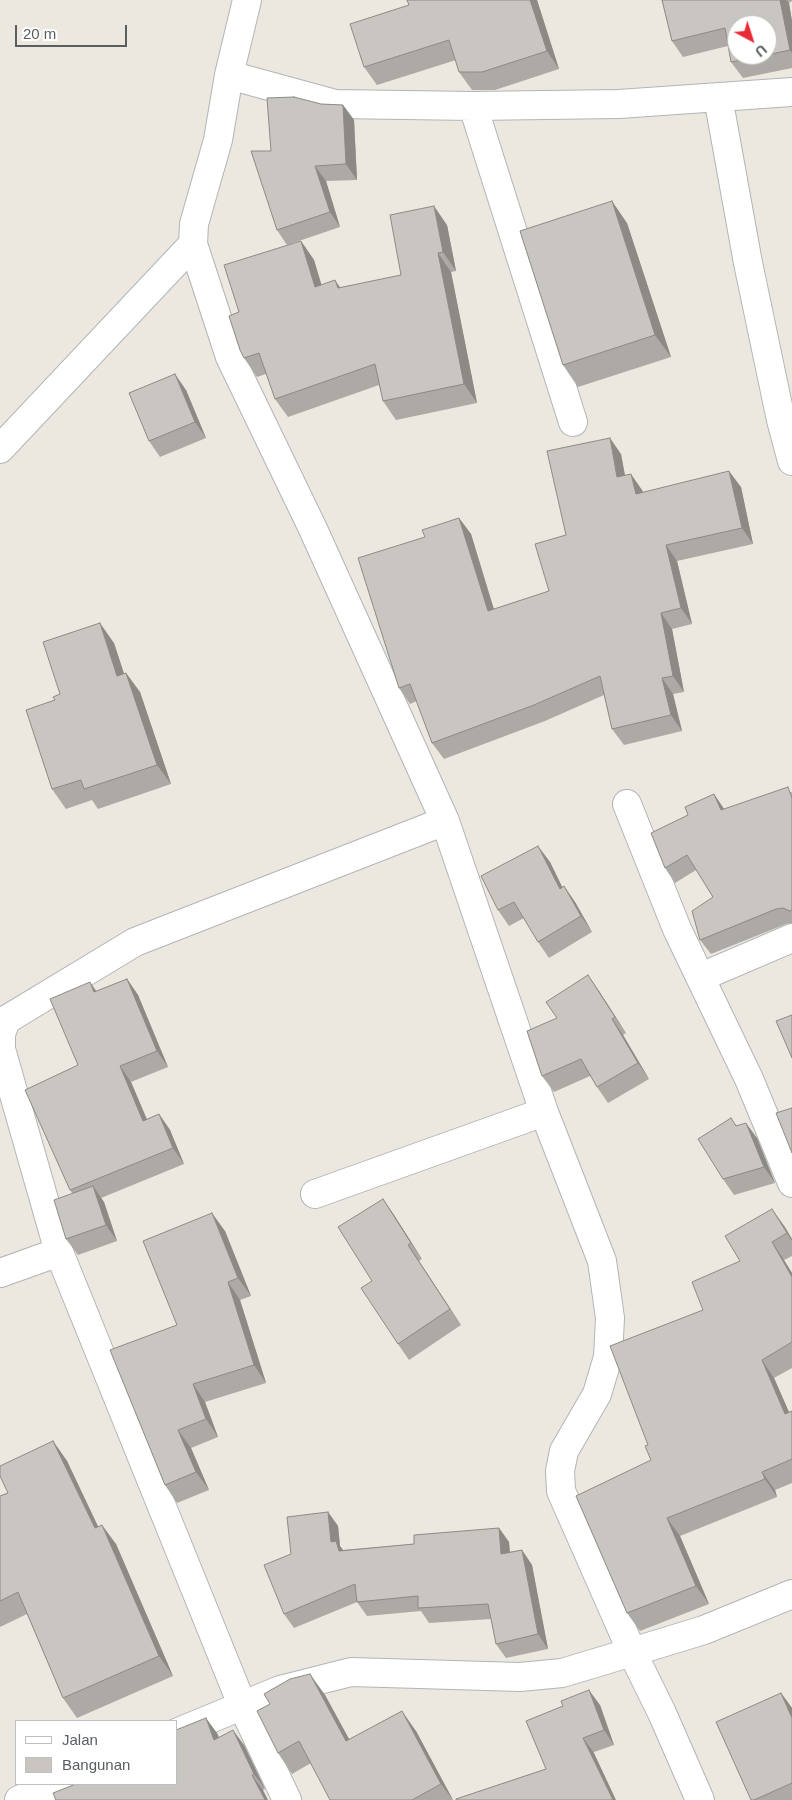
<!DOCTYPE html>
<html>
<head>
<meta charset="utf-8">
<style>
  body { margin:0 }
  #map { position:relative; width:792px; height:1800px; overflow:hidden; background:#ece8e0; font-family:Helvetica,sans-serif }
  canvas { display:block }
  .legend { position:absolute; left:15px; top:1720px; width:162px; height:65px; box-sizing:border-box; background:#fff; border:1px solid #bdbfc0; margin:0; padding:6px 9px; list-style:none; font-size:15px; color:#595e61 }
  .legend li { display:flex; align-items:center; gap:10px; height:25px }
  .legend b { width:25px; border:1px solid #bdbfc0 }
  .north { position:absolute; left:727px; top:15px; width:50px; height:50px; box-sizing:border-box; background:#fff; border:1px solid #bdbfc0; border-radius:50%; rotate:140deg; font-size:14px; font-weight:700; line-height:20px; text-align:center; color:#595e61 }
  .north::after { content:''; display:block; margin:auto; width:18px; height:22px; background:#e82b35; clip-path:polygon(50% 0,100% 100%,50% 72%,0 100%) }
  .scale { position:absolute; left:15px; top:25px; width:112px; height:22px; box-sizing:border-box; border:2px solid #595e61; border-top:0; padding-left:6px; font-size:15px; line-height:18px; white-space:nowrap; color:#595e61; -webkit-text-stroke:4px #fff; paint-order:stroke }
</style>
</head>
<body>
<div id="map">
<canvas width="792" height="1800"></canvas>
<ul class="legend">
<li><b style="height:6px;background:#fff"></b>Jalan</li>
<li><b style="height:14px;background:#c9c5c0"></b>Bangunan</li>
</ul>
<div class="north">U</div>
<div class="scale">20 m</div>
</div>
<script>
const g = document.querySelector('canvas').getContext('2d');
g.lineJoin = 'round';
const poly = rows => new Path2D(rows.map(r => 'M' + r).join(''));
function stroke(path, color, width, dash) { g.strokeStyle = color; g.lineWidth = width; g.lineCap = dash ? 'butt' : 'round'; g.setLineDash(dash || []); g.stroke(path); }
function fillPath(path, color) { g.fillStyle = color; g.fill(path, 'evenodd'); }
const minor = poly([
  [247,0,229,75,218,140,194,224,193,244,230,357,313,529,445,821,544,1112,602,1261,610,1318,608,1357,597,1394,564,1451,560,1471,561,1491,632,1652,704,1630,792,1594],
  [229,75,335,104,473,106,619,104,792,92],
  [718,97,748,263,781,420,792,461],
  [473,106,573,422],
  [0,449,193,244],
  [627,804,677,929,749,1079,792,1183],
  [701,977,792,938],
  [315,1194,544,1112],
  [0,1273,59,1252],
  [176,1733,280,1690,351,1672,520,1677,562,1673,632,1652,662,1713,700,1800],
  [19,1800,57,1784],
  [287,1800,243,1707,59,1252,1,1049,1,1034,6,1020,135,942,445,821]
]);
stroke(minor, '#b1b5b8', 30);
stroke(minor, '#fff', 28);
fillPath(poly([
  [407,0,537,0,559,69,495,90,472,90,459,72,456,60,377,85,364,67,409,5],
  [662,0,792,0,792,1,789,3,792,21,792,68,743,78,731,62,728,46,683,57,672,41],
  [321,104,343,105,354,120,357,180,326,181,340,227,287,245,277,230,271,151],
  [627,223,671,357,578,387,563,365],
  [447,225,456,271,451,272,477,403,396,420,383,401,379,385,288,417,275,399,266,374,257,377,244,358,239,312,301,241,314,260,321,285,340,288,401,275],
  [186,390,206,438,160,457,149,441],
  [621,454,625,475,642,490,643,492,741,487,753,544,677,561,692,624,672,629,684,692,673,694,682,731,624,745,612,729,604,695,545,721,444,759,432,743,417,701,410,704,399,688,425,537,459,518,471,534,494,609,549,591,566,535],
  [114,643,124,674,126,673,140,692,171,784,98,809,92,800,66,809,52,789,55,700],
  [792,792,792,923,786,924,711,954,700,940,713,897,696,870,675,883,665,868,688,815,714,794,724,809],
  [550,862,562,887,564,886,575,902,592,932,549,958,538,942,524,918,509,926,498,910],
  [127,979,138,995,168,1067,131,1082,147,1119,159,1114,170,1130,184,1164,101,1198,104,1202,117,1241,78,1255,66,1239,72,1193,70,1190,78,1065,97,991],
  [599,991,626,1033,623,1035,649,1079,608,1103,597,1087,590,1076,554,1092,542,1076,557,1018],
  [731,1118,736,1125,757,1138,775,1183,734,1195,723,1179],
  [383,1199,394,1215,422,1259,419,1261,461,1325,409,1360,398,1344,372,1281],
  [772,1209,792,1239,792,1256,784,1260,792,1273,792,1368,774,1378,789,1412,792,1411,792,1483,775,1490,777,1497,680,1536,709,1604,640,1631,627,1613,651,1460,648,1445,703,1310,740,1261],
  [225,1231,251,1296,240,1300,266,1383,205,1402,218,1437,191,1448,209,1490,177,1503,165,1485,177,1325],
  [53,1441,67,1461,98,1526,116,1544,173,1676,77,1718,63,1698,27,1614,0,1627,0,1496,8,1493],
  [328,1512,338,1526,340,1546,343,1550,414,1544,499,1528,509,1542,510,1552,522,1550,532,1565,548,1649,506,1658,496,1644,491,1619,429,1623,421,1611,367,1616,357,1602,294,1628,284,1614,291,1554],
  [781,1693,792,1708,792,1800,751,1800],
  [325,1695,349,1739,416,1731,453,1800,331,1800,311,1763,292,1774,278,1753,270,1704],
  [600,1705,614,1745,546,1769,563,1706],
  [217,1733,219,1737,244,1745,265,1789,263,1790,56,1800]
]), '#ada9a5');
fillPath(poly([
  [530,0,537,0,559,69,547,51],
  [780,0,786,0,789,3,792,21,792,53,790,50],
  [343,105,354,120,357,180,346,164],
  [315,166,326,181,340,227,330,212],
  [612,201,627,223,671,357,655,335],
  [434,206,447,225,456,271,443,252],
  [301,241,314,260,328,306,315,287],
  [438,253,451,272,477,403,464,384],
  [335,280,348,299,338,288],
  [175,374,186,390,206,438,195,422],
  [610,438,621,454,628,493,617,477],
  [729,471,741,487,753,544,742,528],
  [631,474,642,490,647,509,636,494],
  [459,518,471,534,499,627,488,611],
  [666,545,677,561,692,624,681,608],
  [661,613,672,629,684,692,673,676],
  [100,623,114,643,131,695,117,676],
  [126,673,140,692,171,784,157,765],
  [662,678,673,694,682,731,671,715],
  [714,794,724,809,721,810],
  [538,846,550,862,571,905,560,889],
  [564,886,575,902,592,932,581,916],
  [588,975,599,991,626,1033,615,1017],
  [127,979,138,995,168,1067,157,1051],
  [90,982,101,998,94,992],
  [612,1019,623,1035,649,1079,638,1063],
  [120,1066,131,1082,154,1137,143,1121],
  [159,1114,170,1130,184,1164,173,1148],
  [746,1123,757,1138,775,1183,764,1167],
  [93,1186,104,1202,117,1241,106,1225],
  [383,1199,394,1215,422,1259,411,1243],
  [772,1209,785,1227,792,1239,792,1241],
  [212,1213,225,1231,251,1296,238,1278],
  [772,1242,784,1260,792,1273,792,1277],
  [408,1245,419,1261,461,1325,450,1309],
  [228,1282,240,1300,266,1383,254,1365],
  [762,1360,774,1378,792,1419,785,1414],
  [193,1384,205,1402,218,1437,206,1419],
  [178,1430,191,1448,209,1490,196,1472],
  [53,1441,67,1461,108,1548,95,1528],
  [762,1472,775,1490,777,1497,765,1479],
  [328,1512,338,1526,340,1546,347,1555,341,1554,331,1542],
  [667,1518,680,1536,709,1604,696,1586],
  [102,1525,116,1544,173,1676,159,1656],
  [499,1528,509,1542,511,1569,501,1554],
  [522,1550,532,1565,548,1649,538,1634],
  [310,1674,325,1695,361,1761,346,1741],
  [589,1690,600,1705,614,1745,604,1730],
  [781,1693,792,1708,792,1718],
  [402,1711,416,1731,453,1800,441,1784],
  [206,1718,217,1733,225,1755,214,1740],
  [233,1730,244,1745,265,1789,254,1774],
  [583,1738,594,1753,616,1800,613,1800],
  [252,1775,263,1790,268,1800,265,1800]
]), '#8d8a86');
const building = poly([
  [407,0,530,0,547,51,482,72,459,72,449,40,364,67,350,24,409,5,407,0],
  [662,0,780,0,790,50,767,55,767,25,737,25,737,55,766,55,731,62,725,28,672,41,662,0],
  [294,97,321,104,343,105,346,164,315,166,330,212,277,230,251,151,271,151,267,98,294,97],
  [612,201,655,335,563,365,520,231,612,201],
  [434,206,443,252,438,253,464,384,383,401,375,364,275,399,259,353,244,358,240,350,229,316,239,312,224,265,301,241,315,287,335,280,338,288,401,275,390,215,434,206],
  [175,374,195,422,149,441,129,393,175,374],
  [610,438,617,477,631,474,636,494,729,471,742,528,666,545,681,608,661,613,673,676,662,678,671,715,612,729,600,676,534,705,432,743,410,684,399,688,358,558,425,537,422,530,459,518,488,611,549,591,535,544,566,535,547,451,610,438],
  [100,623,117,676,126,673,157,765,84,789,81,780,52,789,26,710,55,700,53,697,60,694,43,642,100,623],
  [788,787,792,798,792,910,790,911,783,908,776,909,700,940,692,911,713,897,687,855,665,868,651,833,688,815,685,807,714,794,721,810,788,787],
  [538,846,560,889,564,886,581,916,538,942,514,902,498,910,481,876,538,846],
  [588,975,615,1017,612,1019,638,1063,597,1087,581,1059,542,1076,527,1031,557,1018,546,1002,588,975],
  [127,979,157,1051,120,1066,143,1121,159,1114,173,1148,70,1190,25,1090,78,1065,50,999,90,982,94,992,127,979],
  [792,1015,792,1058,776,1021,792,1015],
  [792,1108,792,1153,776,1113,792,1108],
  [731,1118,736,1126,746,1123,764,1167,723,1179,698,1139,731,1118],
  [93,1186,106,1225,66,1239,54,1200,93,1186],
  [383,1199,411,1243,408,1245,450,1309,398,1344,361,1288,372,1281,338,1227,383,1199],
  [772,1209,787,1233,772,1242,792,1277,792,1342,762,1360,785,1414,792,1411,792,1459,762,1472,765,1479,667,1518,696,1586,627,1613,576,1496,651,1460,645,1446,648,1445,610,1346,703,1310,692,1282,740,1261,725,1236,772,1209],
  [212,1213,238,1278,228,1282,254,1365,193,1384,206,1419,178,1430,196,1472,165,1485,110,1350,177,1325,143,1241,212,1213],
  [53,1441,95,1528,102,1525,159,1656,63,1698,18,1592,0,1601,0,1496,8,1493,0,1476,0,1466,53,1441],
  [328,1512,331,1542,336,1541,339,1551,414,1544,414,1535,499,1528,501,1554,522,1550,538,1634,496,1644,488,1604,418,1608,418,1596,357,1602,355,1584,284,1614,264,1565,291,1554,287,1517,328,1512],
  [310,1674,346,1741,402,1711,441,1784,412,1800,330,1800,299,1741,278,1753,257,1711,270,1704,264,1694,290,1679,310,1674],
  [589,1690,604,1730,583,1738,613,1800,456,1800,456,1799,546,1769,526,1721,563,1706,561,1701,589,1690],
  [781,1693,792,1718,792,1783,754,1800,751,1800,716,1722,781,1693],
  [206,1718,214,1740,233,1730,254,1774,252,1775,265,1800,56,1800,53,1793,76,1784,176,1784,176,1730,206,1718]
]);
fillPath(building, '#c9c5c0');
stroke(building, '#8d8a86', 1);
</script>
</body>
</html>
